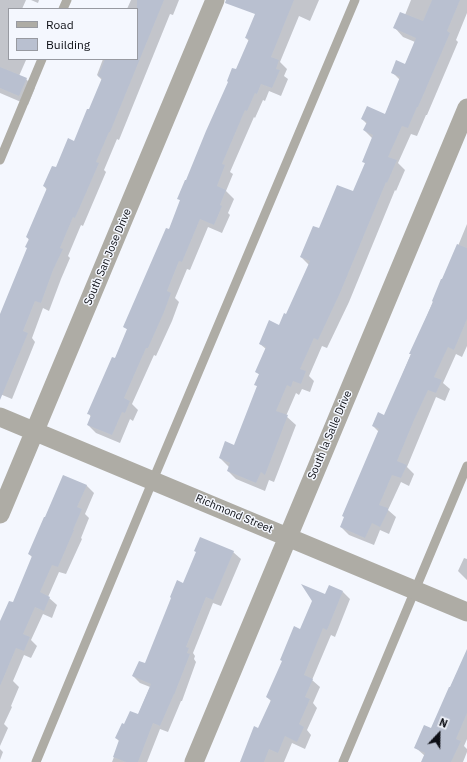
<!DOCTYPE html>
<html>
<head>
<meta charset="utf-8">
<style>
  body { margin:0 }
  #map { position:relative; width:467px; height:762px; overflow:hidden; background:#f4f7fe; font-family:"IBM Plex Sans",sans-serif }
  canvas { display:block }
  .legend { position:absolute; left:8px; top:8px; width:130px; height:52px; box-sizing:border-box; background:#f4f7fe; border:1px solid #989aa1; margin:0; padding:5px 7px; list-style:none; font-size:12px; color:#0d0f15 }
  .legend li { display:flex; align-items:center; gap:8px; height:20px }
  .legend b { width:20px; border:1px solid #989aa1 }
  .north { position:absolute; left:419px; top:714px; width:40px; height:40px; -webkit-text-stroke:3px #f4f7fe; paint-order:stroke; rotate:22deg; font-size:11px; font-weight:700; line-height:16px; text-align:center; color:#0d0f15 }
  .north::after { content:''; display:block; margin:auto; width:14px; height:18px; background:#0d0f15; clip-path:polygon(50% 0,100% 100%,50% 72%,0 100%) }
</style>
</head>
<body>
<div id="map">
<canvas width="467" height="762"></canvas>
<ul class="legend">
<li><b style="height:5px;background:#aeaca5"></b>Road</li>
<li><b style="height:11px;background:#b9c0d0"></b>Building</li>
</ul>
<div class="north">N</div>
</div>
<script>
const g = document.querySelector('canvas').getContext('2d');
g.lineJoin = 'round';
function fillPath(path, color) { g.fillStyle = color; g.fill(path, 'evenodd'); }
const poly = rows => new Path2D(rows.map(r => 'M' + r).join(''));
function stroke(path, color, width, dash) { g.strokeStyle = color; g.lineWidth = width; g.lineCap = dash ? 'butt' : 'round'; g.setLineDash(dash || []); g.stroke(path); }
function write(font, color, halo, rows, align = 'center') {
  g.font = font + ' "IBM Plex Sans",sans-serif'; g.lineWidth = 3; g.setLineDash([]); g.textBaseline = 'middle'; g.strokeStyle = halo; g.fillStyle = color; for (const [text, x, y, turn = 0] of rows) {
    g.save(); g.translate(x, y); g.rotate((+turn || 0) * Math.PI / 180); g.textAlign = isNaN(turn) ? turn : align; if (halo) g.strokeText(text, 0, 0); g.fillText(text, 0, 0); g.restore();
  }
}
fillPath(poly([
  [0,0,26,0,22,9,9,9,9,59,26,60,19,76,26,79,35,88,28,105,0,93],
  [31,0,39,0,38,3],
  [131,0,179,0,173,15,170,14,119,140,117,139,104,170,106,172,83,226,81,225,68,256,70,258,61,279,49,311,43,308,32,338,35,342,12,399,0,394,0,316,28,248,29,240,27,237,47,190,44,186,75,142,90,111,102,80,97,75,103,59,137,59,137,9,127,9],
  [262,0,319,0,310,21,299,16,280,62,287,69,284,76,288,79,281,96,269,91,265,101,263,100,255,118,254,117,230,172,233,174,226,191,234,199,228,213,230,215,222,233,208,227,190,270,187,269,175,298,179,302,172,321,156,356,154,355,132,404,138,410,133,421,130,419,120,443,96,433,88,425,91,417,89,414,115,359,128,330,124,327,169,230,181,201,178,198,187,181,249,41,246,38],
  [411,0,467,0,467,13,456,40,458,42,427,115,426,115,417,136,411,134,398,163,405,170,396,191,395,190,349,302,327,348,322,346,309,376,314,381,310,392,302,389,299,395,296,393,286,416,296,425,274,482,269,480,265,491,236,479,228,471,229,467,220,458,235,446,258,387,256,385,260,375,256,372,266,349,260,344,280,326,287,315,309,265,301,257,319,230,354,193,366,164,363,161,373,139,364,130,367,124,362,119,385,115,400,80,392,72,405,65,415,42,403,37,395,28,405,15],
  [467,224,467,346,462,357,456,354,443,383,450,389,445,401,436,397,407,467,414,474,409,486,401,482,388,510,396,517,389,534,380,530,374,545,349,535,341,527,379,432,373,426,385,416,442,280,458,246],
  [86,485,94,493,85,514,89,518,81,538,82,539,66,574,59,572,48,597,57,605,52,618,43,614,31,640,37,646,31,658,24,655,13,681,19,687,11,706,12,707,4,724,8,728,0,746,0,623,13,604,33,558,29,554],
  [233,552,241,559,221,606,213,603,193,653,195,656,194,659,196,662,182,701,181,701,168,732,160,729,147,762,112,762,120,742,116,738,125,725,138,715,150,687,140,683,133,676,146,665,184,584],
  [464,558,467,559,467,580,458,571],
  [343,592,350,599,335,637,331,635,312,680,320,687,313,703,317,708,307,730,311,735,305,749,292,743,284,762,241,762,259,729,271,701,267,697,301,630,326,595],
  [467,651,467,739,464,746,467,749,467,752,463,762,422,762,425,756,416,748,431,729],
  [0,749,3,752,0,760]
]), '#0003');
fillPath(poly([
  [137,0,164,0,110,132,109,132,96,162,99,163,75,218,73,217,60,248,63,249,53,270,41,303,35,301,23,331,28,333,0,400,0,314,27,248,25,247,29,239,26,237,47,188,43,186,52,166,56,167,68,138,74,141,87,109,89,109,102,78,98,76,105,59,137,59],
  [226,0,294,0,271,57,279,60,276,69,280,70,272,88,261,84,257,94,255,93,247,111,245,110,222,164,225,165,217,186,226,190,220,205,222,206,214,225,200,219,182,262,179,261,167,291,171,293,164,312,148,348,146,348,124,398,130,401,125,413,122,412,112,435,87,425,91,415,87,414,112,357,115,358,127,329,123,327,166,228,169,229,180,200,177,199,185,180,186,180,206,131,228,82,227,81,232,68,236,69,249,39,245,38,255,14,225,3],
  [432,0,460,0,447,31,450,33,418,107,417,107,408,128,402,126,388,157,397,160,387,183,386,182,340,293,318,340,314,338,300,369,306,371,301,384,293,381,291,387,287,385,276,411,288,415,265,475,261,472,256,483,227,471,230,463,219,458,225,441,234,445,257,386,254,385,259,374,255,372,266,347,259,344,269,320,279,325,284,313,286,314,310,261,300,257,313,226,319,228,337,185,353,191,365,163,362,162,373,135,363,130,367,122,361,119,367,106,385,114,400,77,391,73,396,60,405,64,416,38,393,28,400,12,423,21],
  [0,67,27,78,19,96,0,88],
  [457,244,467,248,467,319,454,350,448,347,434,377,442,380,436,393,428,390,414,420,397,461,407,465,401,478,392,475,379,505,388,508,388,511,380,527,372,523,365,538,340,527,344,517,342,516,379,429,372,426,378,412,384,415,411,354,409,354,433,302,432,301,441,279,442,279],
  [63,475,87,485,77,507,82,509,73,530,74,530,58,567,52,565,40,592,50,597,44,611,35,607,23,634,30,637,24,651,16,648,0,686,0,621,9,601,13,602,32,556,28,554,44,517,45,517],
  [200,537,234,551,213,600,206,597,186,647,189,648,187,653,190,654,174,695,174,694,160,726,153,723,138,762,126,762,113,757,119,740,115,738,122,723,124,724,130,711,138,714,151,684,132,676,139,661,145,663,171,598,170,597,177,580,183,583,196,552,194,551],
  [301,584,325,594,329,585,343,591,327,630,323,628,304,675,313,679,305,697,310,699,299,724,304,727,297,742,285,736,278,753,269,749,264,762,240,762,254,726,258,728,271,700,266,697,282,661,280,660,294,626,300,629,312,601],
  [467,649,467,713,456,739,461,741,451,762,421,762,425,753,414,748,424,725,431,728,449,687,450,687]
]), '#b9c0d0');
stroke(poly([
  [63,9,67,0],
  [0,160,42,59],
  [36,762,153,480,355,0],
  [343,762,467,466]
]), '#aeaca5', 9);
stroke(poly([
  [0,417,467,612],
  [0,514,215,0],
  [194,762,467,108]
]), '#aeaca5', 19);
write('11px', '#0d0f15', '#f4f7fe', [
  ["South San Jose Drive",108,257,-67],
  ["South la Salle Drive",330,435,-67],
  ["Richmond Street",234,514,23]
]);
</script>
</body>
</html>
